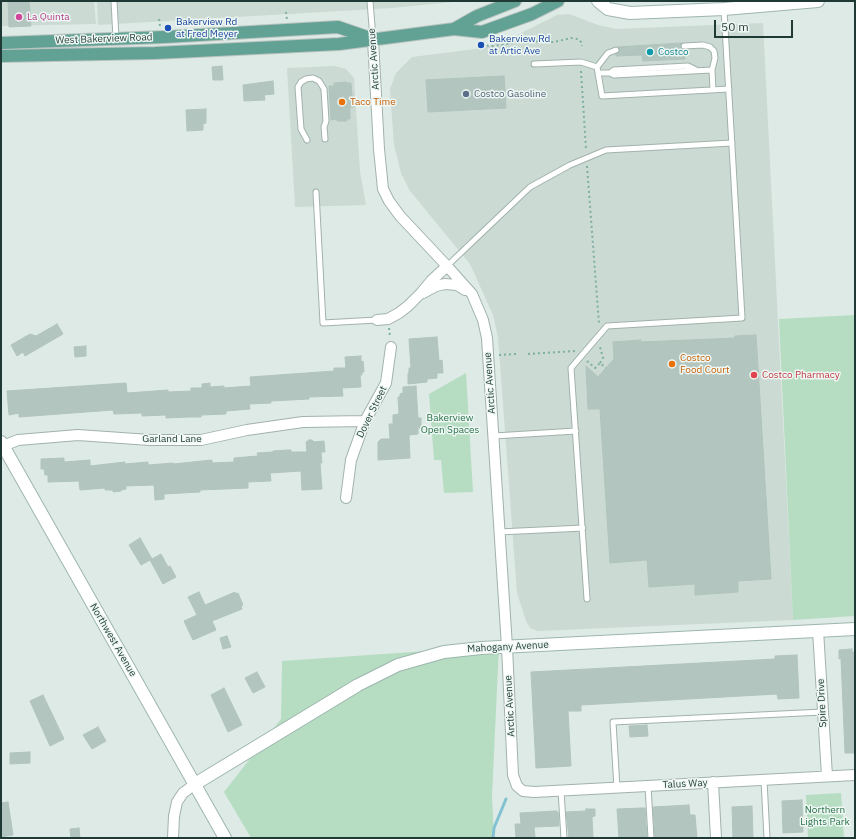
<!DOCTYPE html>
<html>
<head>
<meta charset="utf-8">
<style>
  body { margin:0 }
  #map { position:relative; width:856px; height:839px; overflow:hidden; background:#deeae5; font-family:"IBM Plex Sans",sans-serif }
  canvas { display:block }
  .frame { position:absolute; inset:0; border:2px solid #1f3a34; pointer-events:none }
  .scale { position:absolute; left:714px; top:20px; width:79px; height:18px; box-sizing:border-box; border:2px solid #1f3a34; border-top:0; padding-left:5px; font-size:12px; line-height:14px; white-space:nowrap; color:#1f3a34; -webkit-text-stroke:3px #eef7f3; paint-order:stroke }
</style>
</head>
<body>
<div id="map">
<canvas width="856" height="839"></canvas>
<div class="frame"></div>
<div class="scale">50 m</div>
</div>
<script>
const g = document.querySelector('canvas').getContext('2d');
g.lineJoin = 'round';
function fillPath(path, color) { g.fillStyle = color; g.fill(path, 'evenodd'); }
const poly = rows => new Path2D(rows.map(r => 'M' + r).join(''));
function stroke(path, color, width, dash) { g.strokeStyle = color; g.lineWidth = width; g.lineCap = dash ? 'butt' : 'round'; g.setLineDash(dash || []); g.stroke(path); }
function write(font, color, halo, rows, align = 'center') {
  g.font = font + ' "IBM Plex Sans",sans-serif'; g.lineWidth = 3; g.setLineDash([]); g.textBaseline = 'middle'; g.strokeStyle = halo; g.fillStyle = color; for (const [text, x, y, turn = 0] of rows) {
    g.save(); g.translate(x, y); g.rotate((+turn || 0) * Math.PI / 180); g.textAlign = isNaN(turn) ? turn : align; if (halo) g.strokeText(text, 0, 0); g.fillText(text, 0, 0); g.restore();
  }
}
fillPath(poly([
  [1,1,94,1,96,24,1,26],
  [97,1,463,1,392,8,98,25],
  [569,14,598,25,616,29,763,23,793,620,538,631,530,628,526,621,517,593,498,337,493,315,470,264,410,191,401,173,394,145,390,89,396,73,412,57,483,48,511,38,557,15],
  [335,66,346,69,354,78,360,172,366,205,295,207,287,68]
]), '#ccdad4');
fillPath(poly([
  [855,315,855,616,793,620,779,319],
  [466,373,473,492,444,493,441,460,434,460,429,394],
  [499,646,492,796,494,838,251,838,224,792,281,719,282,661],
  [841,793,844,838,808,838,806,795]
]), '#b6ddc2');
stroke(poly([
  [493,838,494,828,506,799]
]), '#83c2d2', 3);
const building = poly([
  [8,1,29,1,31,26,9,27,8,1],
  [681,43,680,47,684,50,685,59,643,61,642,55,616,56,616,54,620,51,618,47,681,43],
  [222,66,223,80,213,80,212,67,222,66],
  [504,76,506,108,428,112,426,80,504,76],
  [273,81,274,94,264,95,265,100,244,101,243,85,273,81],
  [346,82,346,83,351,83,352,96,353,96,354,107,350,107,350,119,346,119,347,121,337,121,337,119,331,120,329,86,334,86,334,83,346,82],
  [206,109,206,123,203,124,203,130,187,131,186,110,206,109],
  [57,324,63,334,25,356,23,352,17,356,11,345,30,334,36,336,57,324],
  [756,335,771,579,738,581,738,592,695,595,695,584,649,587,647,560,610,563,600,409,588,409,586,366,598,377,614,359,613,342,641,340,641,342,735,338,735,336,756,335],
  [437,337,439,361,442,360,443,373,437,373,437,378,427,379,427,382,408,384,408,373,409,373,409,368,411,368,409,339,437,337],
  [86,346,86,356,75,357,74,347,86,346],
  [361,356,361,362,363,361,364,372,362,372,362,375,360,375,361,387,342,388,343,396,309,397,309,399,271,401,271,403,249,404,250,409,226,411,226,414,201,415,201,417,189,417,166,418,166,415,142,416,142,413,114,414,113,410,19,417,19,413,9,415,7,391,126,383,127,393,168,390,168,392,191,391,191,388,202,388,202,384,210,383,210,387,224,386,224,388,251,386,250,377,334,371,334,368,346,368,345,357,361,356],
  [416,386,418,418,421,418,421,428,418,428,418,434,409,435,410,458,378,460,378,442,381,439,390,439,389,424,393,424,393,415,399,414,398,397,400,397,400,394,403,393,403,387,416,386],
  [309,440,312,440,314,442,324,441,325,452,321,452,322,463,320,463,322,489,302,490,301,471,270,473,271,481,248,482,248,488,200,490,200,492,164,494,164,499,155,500,154,485,126,486,126,489,121,490,121,491,113,492,113,490,105,490,105,488,80,490,79,481,48,482,48,475,45,475,44,469,41,469,41,459,64,458,64,462,90,460,90,466,125,462,125,464,148,462,148,465,173,463,173,464,212,460,212,463,234,462,234,458,258,456,257,453,273,452,273,451,287,450,291,450,291,452,307,452,306,442,309,440],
  [140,538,152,559,161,554,168,567,170,566,176,577,163,584,150,560,141,565,129,545,140,538],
  [199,592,205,605,235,592,236,594,238,593,243,605,241,606,242,609,212,621,216,630,193,640,184,621,197,615,188,597,199,592],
  [227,636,231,647,223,649,220,638,227,636],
  [852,649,852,652,855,652,855,753,845,753,841,658,839,659,839,650,852,649],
  [797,655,799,698,778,699,777,694,581,705,581,711,568,711,571,766,536,768,531,672,775,659,775,656,797,655],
  [257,672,265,687,253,693,245,678,257,672],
  [224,688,242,725,228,732,211,695,224,688],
  [43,695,64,739,50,746,30,701,43,695],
  [647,725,648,736,630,737,629,726,647,725],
  [98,727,106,741,92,749,83,735,98,727],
  [30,752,30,763,10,764,10,753,30,752],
  [802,800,803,832,783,833,782,801,802,800],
  [8,802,13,835,1,837,1,803,8,802],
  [689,805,690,815,695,815,697,838,655,838,653,807,689,805],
  [752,806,753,838,733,838,732,807,752,806],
  [642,808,645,808,647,838,619,838,617,809,642,808],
  [586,809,595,809,595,816,592,817,593,838,569,838,566,812,586,811,586,809],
  [556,811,558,812,559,826,534,827,535,838,516,838,515,824,521,824,520,813,556,811],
  [79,828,80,838,71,838,70,829,79,828]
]);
fillPath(building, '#b3c5bf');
stroke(building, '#b0c4bd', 1);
const lane = poly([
  [114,1,116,38],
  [370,1,373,39],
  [534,64,581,62,597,67,602,96,729,89],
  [597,67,608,53,616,50],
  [712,70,713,90],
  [598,73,610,73,614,75,712,70,715,58,714,51,710,47,703,45,684,46],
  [610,73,614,70,688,66,696,70],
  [307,140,301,129,298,87,301,82,306,79,313,78,319,81,324,89,326,121,324,127,325,139],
  [316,192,323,323,377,320],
  [447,266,530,187,570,165,606,150,732,143],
  [494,436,576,431],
  [499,532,583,528],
  [587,599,571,368,607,326,742,318,724,10],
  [764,780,767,838],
  [648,786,651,838],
  [617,788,613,722,823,712],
  [561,791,564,838]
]);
const street = poly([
  [373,40,379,149,383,189,389,201,400,216,447,266,472,294,483,320,487,338,507,647,513,775,517,786,523,791,534,792,855,775],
  [423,293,436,286,445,284,457,285,465,290],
  [377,320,388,319,399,313,408,306,421,293,431,281,447,266],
  [3,446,18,440,78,435,150,440,201,440,247,430,303,422,365,421],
  [346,498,351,460,365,421,386,383,391,347],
  [818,630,827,776],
  [713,782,716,838],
  [173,838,174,816,177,802,183,793,195,784]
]);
const secondary = poly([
  [598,1,608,9,630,13,724,9,818,1],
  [1,442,225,838],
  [195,784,358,685,398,665,444,652,481,648,855,629]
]);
const primary = poly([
  [454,29,477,16,515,1],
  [1,43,165,37,338,27,370,38],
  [1,56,155,53,339,44,454,29,482,32,532,14,558,1]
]);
stroke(lane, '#a1b2ac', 7);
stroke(street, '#a1b2ac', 12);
stroke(secondary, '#9db6ae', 14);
stroke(primary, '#bcc4c2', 14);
stroke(poly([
  [286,12,287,20],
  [159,19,160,26],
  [483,42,488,46,493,46,525,41,554,42,571,38,578,39,581,42,582,46],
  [581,71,586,149],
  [587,166,599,324],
  [389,328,390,337],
  [528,354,575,351],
  [499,355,516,354],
  [587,361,595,368,600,363,606,368],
  [600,363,603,358,600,347]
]), '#7dafa2', 2, [2, 3]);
stroke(lane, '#fff', 5);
stroke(street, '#fff', 10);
stroke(secondary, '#fff', 12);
stroke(primary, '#61a294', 12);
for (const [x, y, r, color] of [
  [19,17,4,"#d1479c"],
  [168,28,4,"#1a4fb4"],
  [481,45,4,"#1a4fb4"],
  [650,52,4,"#0f9aa8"],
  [466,94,4,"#5c6f8a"],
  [342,102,4,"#e8710a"],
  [672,364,4,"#e8710a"],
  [754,375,4,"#e0444e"]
]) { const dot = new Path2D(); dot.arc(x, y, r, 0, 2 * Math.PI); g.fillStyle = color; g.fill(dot); stroke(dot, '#eef7f3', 1.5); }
write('10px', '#b23c85', '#eef7f3', [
  ["La Quinta",27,17]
], 'left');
write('10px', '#164399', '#eef7f3', [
  ["Bakerview Rd",176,22],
  ["at Fred Meyer",176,34],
  ["Bakerview Rd",489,39],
  ["at Artic Ave",489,51]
], 'left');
write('10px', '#1f3a34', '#eef7f3', [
  ["West Bakerview Road",104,39,-2],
  ["Arctic Avenue",374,59,-94],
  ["Arctic Avenue",490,383,-94],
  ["Dover Street",372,412,-64],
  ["Garland Lane",172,439],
  ["Northwest Avenue",113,640,60],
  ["Mahogany Avenue",508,647,-3],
  ["Spire Drive",822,703,-93],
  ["Arctic Avenue",510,706,-93],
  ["Talus Way",685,784,-3]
]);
write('10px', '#0d838f', '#eef7f3', [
  ["Costco",658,52]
], 'left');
write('10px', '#4e5e75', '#eef7f3', [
  ["Costco Gasoline",474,94]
], 'left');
write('10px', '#c56008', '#eef7f3', [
  ["Taco Time",350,102],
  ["Costco",680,358],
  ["Food Court",680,370]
], 'left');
write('10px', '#be3a42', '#eef7f3', [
  ["Costco Pharmacy",762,375]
], 'left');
write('10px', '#287249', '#eef7f3', [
  ["Bakerview",450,418],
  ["Open Spaces",450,430],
  ["Northern",825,810],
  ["Lights Park",825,822]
]);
</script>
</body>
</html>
